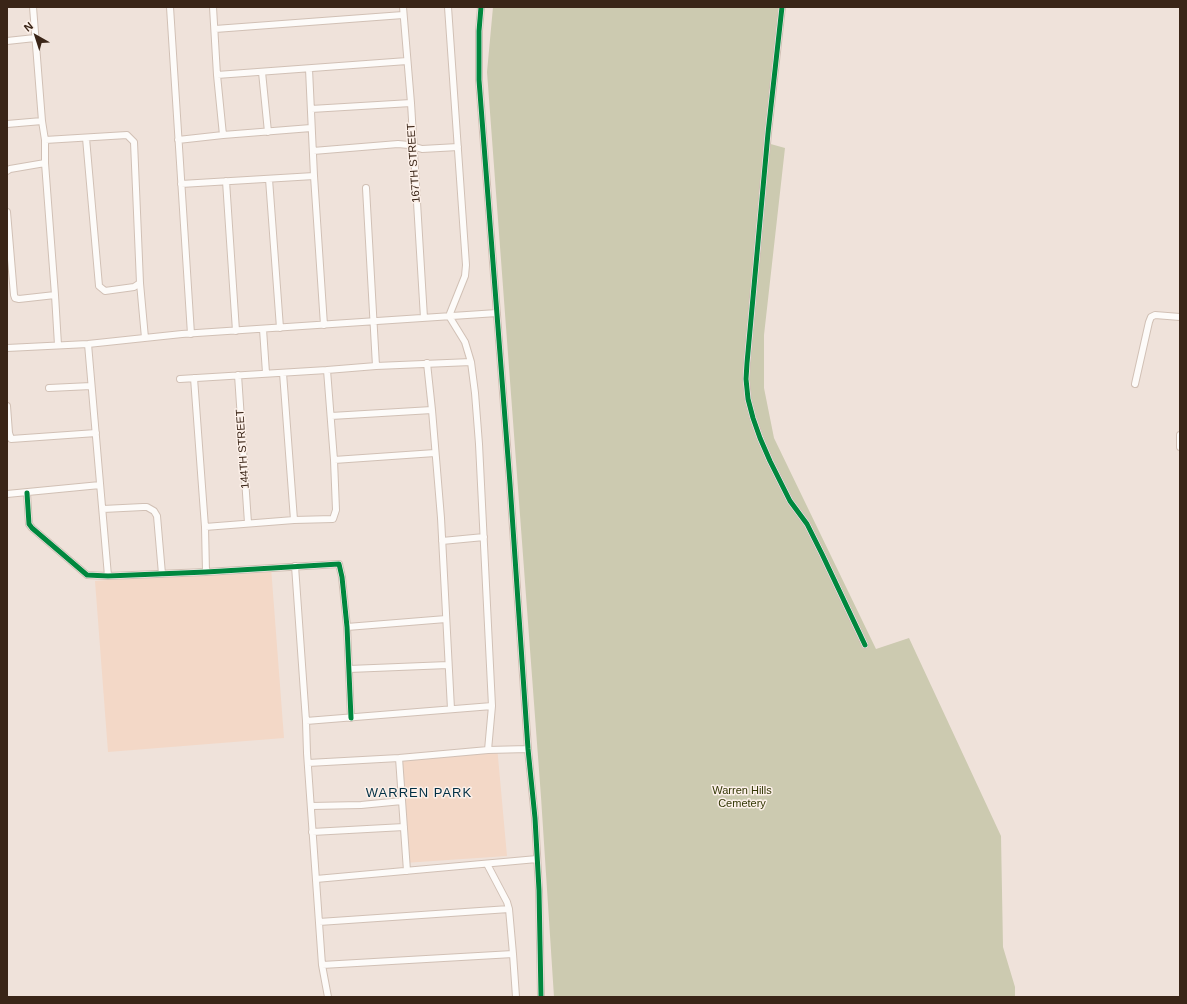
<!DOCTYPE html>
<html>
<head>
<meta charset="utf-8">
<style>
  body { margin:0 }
  #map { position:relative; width:1187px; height:1004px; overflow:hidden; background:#efe2da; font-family:Arial,sans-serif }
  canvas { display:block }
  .frame { position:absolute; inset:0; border:8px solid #3a2517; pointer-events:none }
  .north { position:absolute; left:16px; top:16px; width:40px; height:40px; -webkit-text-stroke:3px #fcf0e9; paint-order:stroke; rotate:321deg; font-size:11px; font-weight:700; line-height:16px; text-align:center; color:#3a2517 }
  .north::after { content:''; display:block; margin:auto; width:14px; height:18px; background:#3a2517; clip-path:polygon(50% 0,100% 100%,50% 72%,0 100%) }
</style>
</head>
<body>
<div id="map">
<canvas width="1187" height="1004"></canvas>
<div class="frame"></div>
<div class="north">N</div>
</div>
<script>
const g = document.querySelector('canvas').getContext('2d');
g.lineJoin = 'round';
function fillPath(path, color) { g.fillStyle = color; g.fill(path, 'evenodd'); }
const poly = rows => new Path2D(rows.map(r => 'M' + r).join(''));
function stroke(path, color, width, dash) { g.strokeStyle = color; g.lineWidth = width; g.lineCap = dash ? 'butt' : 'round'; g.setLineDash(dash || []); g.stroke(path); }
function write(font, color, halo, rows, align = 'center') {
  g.font = font + ' Arial,sans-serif'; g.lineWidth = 3; g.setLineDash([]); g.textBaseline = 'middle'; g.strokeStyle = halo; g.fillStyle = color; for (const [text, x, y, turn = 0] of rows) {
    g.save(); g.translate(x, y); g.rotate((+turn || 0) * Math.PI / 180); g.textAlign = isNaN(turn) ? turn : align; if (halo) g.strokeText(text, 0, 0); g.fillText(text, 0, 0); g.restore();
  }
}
fillPath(poly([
  [271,567,284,738,108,752,95,581],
  [497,746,507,856,404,863,396,756]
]), '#f3d8c7');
fillPath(poly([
  [493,7,779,7,767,143,785,148,764,335,764,388,774,438,876,649,909,638,1001,836,1003,947,1015,987,1015,997,554,997,541,797,487,72]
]), '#cccab0');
const minor = poly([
  [170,7,191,334],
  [213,7,217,75,407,61],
  [403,7,411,103,424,318],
  [481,7,479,31,479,80,510,484,528,749,535,818,539,890,541,997],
  [782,7,768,133,747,363,746,379,748,399,753,418,760,438,770,461,790,501,807,524,822,554,865,645],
  [215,29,403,15],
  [7,41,35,38],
  [309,69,314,176,324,325],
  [262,72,268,132],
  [217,75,223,135],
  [311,109,411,103],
  [7,124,42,121],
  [45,140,127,135,134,142,140,283,134,287,105,291,99,286,86,138],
  [178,140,223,135,311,128],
  [313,151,398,144,409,145,422,149,458,147],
  [7,171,10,169,45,163],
  [269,179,280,328],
  [226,181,236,331],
  [181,184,314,176],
  [366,188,376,366],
  [7,212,14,295,15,298,19,299,55,295,45,163,45,140,42,121,33,7],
  [140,283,145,338],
  [55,295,58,345],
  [263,329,266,373],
  [88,344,108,576],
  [7,348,88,344,182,334,497,313],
  [471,362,475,393,479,444,492,706,488,750],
  [427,363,432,410,441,518,451,709],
  [283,373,294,520],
  [238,375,248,523],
  [194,378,205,527,206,572],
  [180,379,327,370,376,366,471,362,465,342,449,316,465,276,466,265,448,7],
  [1135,384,1149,322,1151,317,1155,315,1180,317],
  [49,388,91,386],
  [7,406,9,433,11,439,96,433],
  [331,416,432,410],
  [1180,435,1180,447],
  [334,460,435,453],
  [27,493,29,524,32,528,87,575,108,576,206,572,339,564,342,577,347,627,351,718],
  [7,494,100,485],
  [103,509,143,507,147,507,154,511,157,516,162,574],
  [205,527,294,520,333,519,336,510,334,460,327,370],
  [442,541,484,537],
  [295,566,306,721,492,706],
  [347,627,446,619],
  [349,669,448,665],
  [306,721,307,753,322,965,328,997],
  [399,758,407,871],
  [308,763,399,758,488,750,528,749],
  [311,806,361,805,402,801],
  [312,832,404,827],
  [316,879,537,859],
  [319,922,509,909],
  [513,954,516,997],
  [322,965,513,954,509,909,507,902,487,864]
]);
stroke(minor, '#d1c0b5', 8);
stroke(minor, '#fdfbf9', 6);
stroke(poly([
  [481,7,479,31,479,80,510,484,528,749,535,818,539,890,541,997],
  [782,7,768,133,747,363,746,379,748,399,753,418,760,438,770,461,790,501,807,524,822,554,865,645],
  [27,493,29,524,32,528,87,575,108,576,206,572,339,564,342,577,347,627,351,718]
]), '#00873e', 5);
write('11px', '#3a2517', '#fcf0e9', [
  ["167TH STREET",414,163,-94],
  ["144TH STREET",243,449,-94]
]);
write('11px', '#333705', '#fcf0e9', [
  ["Warren Hills",742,791],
  ["Cemetery",742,804]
]);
g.letterSpacing = '1px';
write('13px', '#012f44', '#fcf0e9', [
  ["WARREN PARK",419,793]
]);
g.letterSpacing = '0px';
</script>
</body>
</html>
